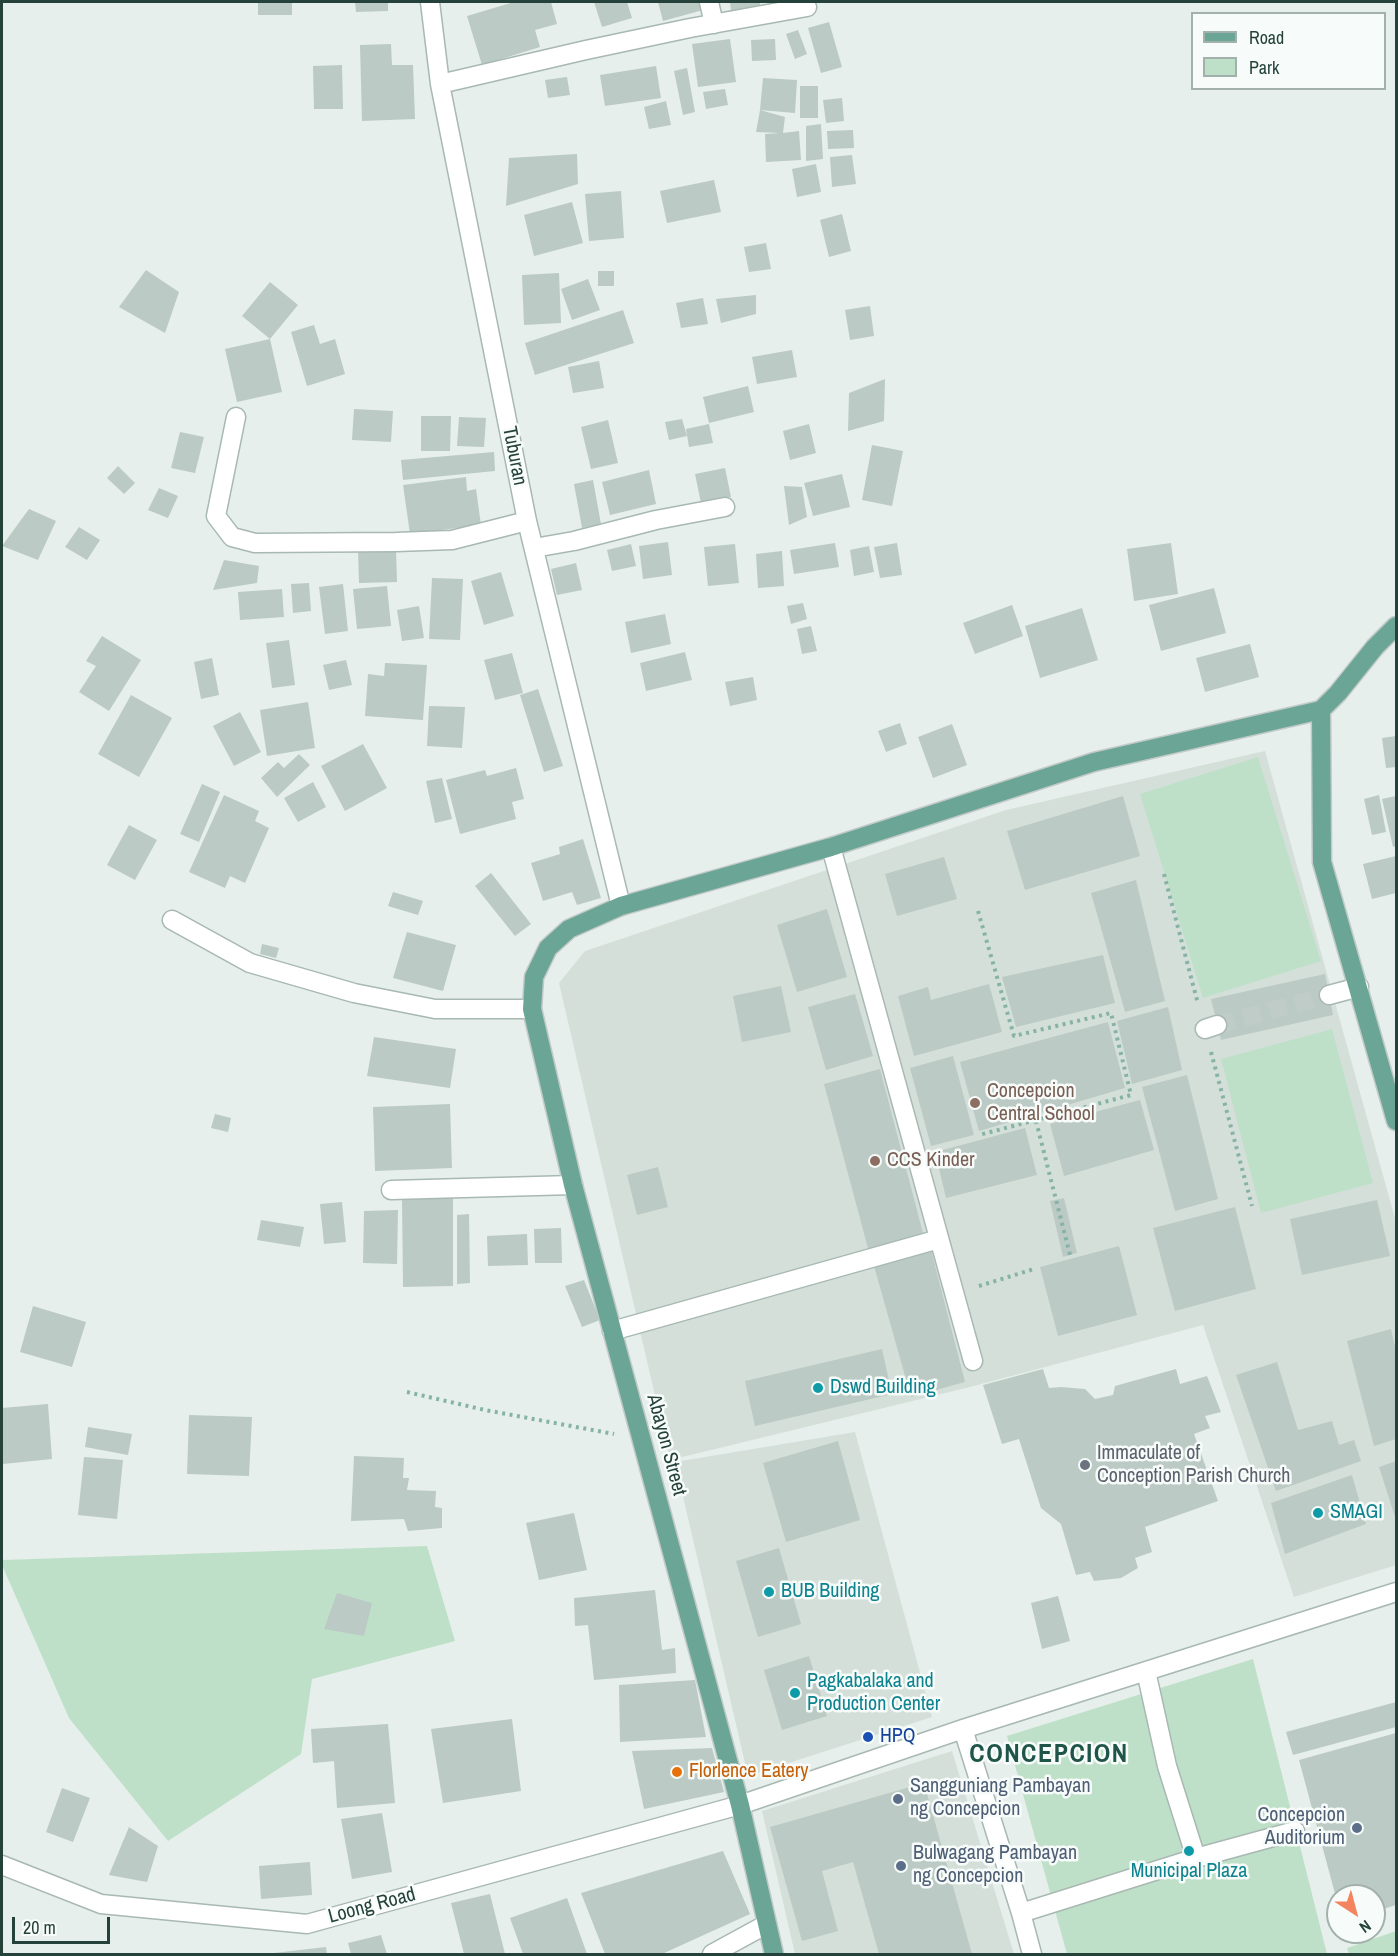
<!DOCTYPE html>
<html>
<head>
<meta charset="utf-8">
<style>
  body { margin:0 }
  #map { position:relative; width:1398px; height:1956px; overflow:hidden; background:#e6efeb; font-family:"Archivo Narrow",sans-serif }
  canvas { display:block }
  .frame { position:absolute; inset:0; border:3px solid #24423a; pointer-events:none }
  .legend { position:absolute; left:1191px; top:12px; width:195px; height:78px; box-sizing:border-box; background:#f7fbf9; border:2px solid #a3b1ad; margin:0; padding:8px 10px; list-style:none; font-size:18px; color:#24423a }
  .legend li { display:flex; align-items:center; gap:12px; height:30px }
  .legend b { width:30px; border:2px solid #a3b1ad }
  .north { position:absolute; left:1326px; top:1884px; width:60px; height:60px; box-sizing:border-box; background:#f7fbf9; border:2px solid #a3b1ad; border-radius:50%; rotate:144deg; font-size:16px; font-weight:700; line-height:24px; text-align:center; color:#24423a }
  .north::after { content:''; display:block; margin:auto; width:21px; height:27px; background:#f4845f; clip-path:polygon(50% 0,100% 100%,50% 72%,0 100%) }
  .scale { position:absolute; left:12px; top:1917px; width:98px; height:27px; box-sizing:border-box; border:3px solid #24423a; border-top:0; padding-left:8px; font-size:18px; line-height:21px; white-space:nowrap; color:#24423a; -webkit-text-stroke:4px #f7fbf9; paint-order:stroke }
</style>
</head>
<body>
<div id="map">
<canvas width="1398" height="1956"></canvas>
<div class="frame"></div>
<ul class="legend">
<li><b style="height:8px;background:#6aa596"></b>Road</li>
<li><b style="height:16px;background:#bfe0c8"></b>Park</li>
</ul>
<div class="north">N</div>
<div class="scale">20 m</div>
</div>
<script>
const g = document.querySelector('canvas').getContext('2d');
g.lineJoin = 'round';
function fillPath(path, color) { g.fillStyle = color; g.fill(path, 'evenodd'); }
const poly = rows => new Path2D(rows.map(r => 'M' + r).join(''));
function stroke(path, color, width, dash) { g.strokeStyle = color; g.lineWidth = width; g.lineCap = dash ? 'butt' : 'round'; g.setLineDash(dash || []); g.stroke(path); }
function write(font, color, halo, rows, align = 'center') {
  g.font = font + ' "Archivo Narrow",sans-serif'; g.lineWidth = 5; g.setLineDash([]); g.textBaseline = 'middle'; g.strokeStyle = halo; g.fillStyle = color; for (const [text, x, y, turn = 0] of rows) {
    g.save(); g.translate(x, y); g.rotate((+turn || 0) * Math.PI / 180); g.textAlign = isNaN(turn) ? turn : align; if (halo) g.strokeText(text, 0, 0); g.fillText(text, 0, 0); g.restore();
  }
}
fillPath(poly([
  [1265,751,1396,1222,1396,1565,1294,1597,1203,1325,970,1387,670,1460,559,983,585,951,1006,810],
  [855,1432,932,1717,748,1776,675,1462],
  [952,1751,1014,1954,795,1954,762,1811]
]), '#d4dfda');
fillPath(poly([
  [1258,757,1321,961,1203,998,1140,794],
  [1332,1029,1373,1183,1261,1213,1221,1059],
  [427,1546,455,1641,312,1679,301,1754,168,1841,69,1718,2,1565,2,1560],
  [1253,1659,1327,1954,1067,1954,1007,1736],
  [1396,1931,1396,1954,1349,1954,1347,1948]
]), '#bfe0c8');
fillPath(poly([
  [258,2,292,2,292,15,258,15],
  [355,2,388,2,388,11,356,12],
  [514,2,551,2,557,24,535,30,540,47,482,65,467,16],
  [594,2,627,2,632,18,602,27],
  [658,2,700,2,703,10,663,21],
  [730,2,760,2,760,6,731,11],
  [829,22,842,67,821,73,808,28],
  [798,30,807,54,795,59,786,34],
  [730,39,736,82,698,87,692,44],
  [775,39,776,60,752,61,751,40],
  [391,44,392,65,413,65,415,119,362,121,360,45],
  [342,65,343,109,314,109,313,66],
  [656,66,661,98,605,106,600,75],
  [687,68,695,112,683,115,674,71],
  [567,77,570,95,548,98,545,80],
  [763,78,797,80,795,113,760,110],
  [800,86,818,86,818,118,800,118],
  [725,89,728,105,706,109,703,92],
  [842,98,844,121,826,123,823,100],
  [666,101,671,125,649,129,644,107],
  [760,110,785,117,783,133,799,131,801,160,766,162,765,134,780,133,756,132],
  [821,124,823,159,806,161,806,126],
  [853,130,854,148,828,149,827,131],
  [577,154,578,184,506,206,509,158],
  [852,155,856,184,832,187,830,157],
  [816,164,821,192,797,197,792,169],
  [714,180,721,212,667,223,660,191],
  [621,191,624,238,589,241,585,194],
  [572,202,583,243,534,256,524,215],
  [842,214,851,251,829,257,820,220],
  [766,243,771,269,749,272,744,247],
  [146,270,179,292,165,333,119,307],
  [598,271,614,271,614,286,598,286],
  [559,273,561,323,524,325,522,275],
  [588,279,600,310,572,320,561,289],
  [270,282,298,305,270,339,242,316],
  [756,295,756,314,721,323,716,299],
  [703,298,708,324,681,328,676,303],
  [870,306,874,336,850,340,845,310],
  [623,310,634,343,535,375,525,343],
  [314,325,320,344,335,339,345,374,307,386,291,332],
  [270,339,282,392,237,402,225,349],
  [792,350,797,377,757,384,752,357],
  [599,361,604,388,573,393,568,367],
  [885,379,884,421,848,431,849,393],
  [748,386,754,412,709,423,703,397],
  [354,409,393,411,391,442,352,440],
  [421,416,451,416,450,451,421,451],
  [459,417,486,418,484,447,457,446],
  [682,419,687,436,669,440,665,422],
  [608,420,618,463,591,469,581,427],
  [709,424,713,443,689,447,686,429],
  [809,424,816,453,790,460,783,431],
  [180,432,204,437,195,473,171,468],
  [872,445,903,451,892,506,862,500],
  [494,452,495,471,403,480,401,460],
  [118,466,135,483,124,494,107,478],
  [725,468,731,497,701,503,695,474],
  [649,470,656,504,610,515,602,482],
  [842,474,850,507,813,516,804,483],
  [466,477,467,491,476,489,481,525,410,534,403,485],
  [593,480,601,524,582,528,574,484],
  [784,486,802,487,807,517,789,525],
  [159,488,178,496,168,518,148,510],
  [29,509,56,521,38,560,2,546],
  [79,527,100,540,87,560,65,547],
  [668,542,672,575,643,579,639,546],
  [835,543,839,567,794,574,790,550],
  [897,543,902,575,880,578,874,547],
  [1171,543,1178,594,1134,601,1127,549],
  [631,544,636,566,612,571,607,550],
  [735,544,739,583,708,586,704,547],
  [869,546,874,572,854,576,850,550],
  [396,549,397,582,359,583,358,550],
  [782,551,784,586,758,588,756,554],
  [224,560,259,566,257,583,213,590],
  [576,563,582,590,557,595,551,569],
  [501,572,514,616,484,625,471,581],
  [432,578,463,579,460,640,429,639],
  [309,583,311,611,293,613,291,584],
  [343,584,348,631,325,634,319,587],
  [387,586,391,626,357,629,353,589],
  [1214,588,1226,633,1161,651,1149,605],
  [282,589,284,617,240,620,238,592],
  [803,603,807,619,791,624,787,606],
  [1012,605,1023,636,975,654,963,623],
  [419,606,424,638,402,641,397,610],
  [1082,608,1098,660,1040,678,1025,626],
  [665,614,671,644,631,653,625,622],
  [811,626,817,651,802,654,797,629],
  [102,636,141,660,109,711,79,692,96,666,86,661],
  [289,640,295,685,272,688,266,643],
  [1250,644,1259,677,1205,692,1196,658],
  [685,652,692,680,646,691,640,663],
  [512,653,523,693,495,700,484,660],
  [212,658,219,695,201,699,194,662],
  [346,660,352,685,329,690,323,665],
  [385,663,427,665,423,720,365,716,368,674,384,676],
  [753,677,757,700,730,706,725,682],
  [538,689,563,766,544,772,520,695],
  [131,695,172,718,139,777,98,754],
  [308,702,315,748,267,756,260,710],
  [429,706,465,707,462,748,427,746],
  [240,712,261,752,234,766,213,726],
  [900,723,907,744,886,752,878,731],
  [952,724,967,765,933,778,918,737],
  [1396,736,1396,767,1386,768,1382,738],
  [363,744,387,788,345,811,321,766],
  [299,754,310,765,277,797,261,778,278,762,284,768],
  [516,768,524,799,512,802,516,819,460,834,446,780,485,770,487,776],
  [442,778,452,819,435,823,426,781],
  [313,782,326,807,298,822,284,798],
  [202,784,220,792,199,842,180,834],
  [224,795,259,811,255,821,269,828,245,883,230,876,225,888,189,872],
  [1379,795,1386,832,1372,835,1364,799],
  [1123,796,1140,856,1025,890,1007,831],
  [1396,796,1396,846,1393,847,1382,799],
  [129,825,157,840,135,880,107,865],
  [583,839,601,898,577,905,572,892,543,901,531,863,560,854,559,847],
  [1396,856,1396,893,1372,899,1363,864],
  [944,857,957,899,897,916,885,874],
  [491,873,531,924,515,936,475,886],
  [1136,880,1165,1001,1125,1012,1091,893],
  [393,892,423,901,418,915,388,906],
  [827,909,847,977,797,992,777,925],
  [407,932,456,945,443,991,393,978],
  [262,944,279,948,276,958,260,954],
  [1103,955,1115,1003,1016,1027,1002,977],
  [1325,974,1333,1015,1221,1040,1211,999],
  [989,984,1002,1032,914,1056,898,996,928,987,931,1000],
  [781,986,791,1032,742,1042,733,996],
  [855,994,873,1056,826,1070,808,1007],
  [1168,1007,1182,1070,1132,1084,1117,1021],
  [1108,1022,1125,1088,979,1131,960,1062],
  [374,1037,456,1049,450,1088,367,1076],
  [953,1056,974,1135,931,1146,910,1068],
  [880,1069,924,1237,869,1252,824,1084],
  [1187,1075,1218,1199,1175,1211,1142,1087],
  [1140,1100,1154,1150,1064,1176,1050,1124],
  [450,1104,452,1168,375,1171,373,1107],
  [215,1114,231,1118,228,1132,211,1128],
  [1025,1128,1037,1175,946,1198,935,1152],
  [658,1167,668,1207,637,1215,627,1175],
  [453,1198,453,1286,403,1287,402,1199],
  [1064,1198,1077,1253,1063,1257,1050,1201],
  [1377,1200,1390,1256,1302,1275,1290,1219],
  [342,1202,346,1242,324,1244,320,1204],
  [1235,1207,1256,1289,1175,1311,1153,1228],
  [398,1210,397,1264,363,1263,364,1211],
  [469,1214,470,1283,457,1284,457,1215],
  [261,1220,304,1227,300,1247,257,1240],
  [561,1228,562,1263,535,1263,534,1229],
  [527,1234,528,1265,488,1266,487,1236],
  [1119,1246,1137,1315,1058,1336,1040,1267],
  [931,1250,965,1382,911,1397,874,1266],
  [584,1280,600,1320,582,1327,565,1286],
  [33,1306,86,1322,72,1367,20,1352],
  [1391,1329,1396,1351,1396,1439,1374,1446,1347,1341],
  [882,1349,892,1394,755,1426,745,1381],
  [1277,1362,1298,1430,1332,1421,1339,1445,1354,1440,1361,1461,1276,1491,1236,1375],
  [1043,1369,1049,1388,1061,1387,1085,1389,1095,1399,1113,1395,1115,1386,1176,1369,1180,1384,1207,1376,1221,1412,1205,1416,1210,1428,1194,1434,1218,1501,1145,1527,1152,1552,1135,1558,1138,1568,1121,1578,1094,1581,1090,1572,1076,1575,1061,1524,1041,1508,1019,1439,1002,1444,983,1385],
  [48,1404,52,1459,3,1464,2,1408],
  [189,1415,252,1417,249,1476,187,1474],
  [88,1427,132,1434,128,1455,85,1447],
  [838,1441,860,1520,786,1542,763,1463],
  [354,1456,404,1458,403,1478,409,1478,407,1490,436,1491,435,1507,442,1508,442,1528,408,1531,404,1519,351,1521],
  [84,1457,123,1460,117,1519,78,1515],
  [1396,1461,1396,1520,1379,1467],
  [1352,1475,1366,1524,1285,1554,1271,1503],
  [574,1513,587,1570,539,1580,526,1523],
  [779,1548,801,1624,758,1637,736,1561],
  [655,1590,662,1650,675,1648,676,1673,594,1680,588,1625,575,1626,574,1598],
  [337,1593,372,1603,364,1636,324,1629],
  [1058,1596,1070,1641,1042,1649,1031,1603],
  [809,1656,827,1716,782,1730,764,1670],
  [695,1680,706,1737,620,1742,619,1685],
  [1396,1702,1396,1727,1293,1755,1286,1732],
  [512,1719,521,1791,443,1803,431,1729],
  [388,1724,395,1803,337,1808,334,1761,313,1763,311,1729],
  [1396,1733,1396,1905,1374,1912,1374,1896,1338,1896,1337,1901,1299,1760],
  [712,1748,724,1792,644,1809,632,1751],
  [924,1783,972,1954,879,1954,853,1862,822,1871,838,1931,802,1941,770,1827],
  [62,1788,90,1798,73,1842,46,1832],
  [382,1813,392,1872,352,1879,341,1819],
  [129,1827,158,1846,147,1882,109,1875],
  [723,1851,750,1914,662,1954,605,1954,581,1893],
  [310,1862,312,1895,261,1899,259,1866],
  [490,1894,505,1954,464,1954,451,1903],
  [567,1898,587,1954,523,1954,510,1918],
  [381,1935,387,1954,351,1954,348,1943],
  [326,1947,327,1954,275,1954,274,1953]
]), '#bbcac4');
stroke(poly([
  [1217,1025,1329,995]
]), '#bfccc8', 18, [18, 9]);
const minor = poly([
  [430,2,440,84,527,521,621,906],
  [709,2,714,24],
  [440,84,586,50,690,28,807,7],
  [236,417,216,516,232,537,255,543,396,542,452,540,527,521],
  [534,548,574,541,656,520,725,507],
  [831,847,973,1361],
  [172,920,250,963,354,993,435,1009,532,1009],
  [1329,995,1359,987],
  [1205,1029,1217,1025],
  [391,1190,573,1185],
  [612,1331,939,1239],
  [1146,1671,1167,1766,1196,1858],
  [963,1729,1021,1913,1032,1954],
  [2,1865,101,1904,307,1924,740,1805,963,1729,1396,1592],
  [1021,1913,1196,1858,1295,1831],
  [712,1954,767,1924]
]);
const major = poly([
  [1321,710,1322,862,1396,1121],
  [1321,710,1338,693,1375,647,1396,626],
  [774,1954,740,1805,573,1185,532,1009,534,977,548,948,569,929,621,906,831,847,1094,762,1321,710]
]);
stroke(minor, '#a8b8b2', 21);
stroke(major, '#c2cac8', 21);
stroke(poly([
  [1164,874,1198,1004],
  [978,911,1014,1036,1111,1013,1131,1095,979,1135],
  [1211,1052,1252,1206],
  [1036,1121,1070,1255],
  [979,1286,1034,1269],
  [407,1392,485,1410,614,1434]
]), '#86b3a5', 4, [3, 4.5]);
stroke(minor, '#fff', 18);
stroke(major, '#6aa596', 18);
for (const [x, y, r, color] of [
  [975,1103,6,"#8d6e63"],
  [875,1161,6,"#8d6e63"],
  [818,1388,6,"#0f9aa8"],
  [1085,1465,6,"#6b7280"],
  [1318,1513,6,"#0f9aa8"],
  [769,1592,6,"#0f9aa8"],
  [795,1693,6,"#0f9aa8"],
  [868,1737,6,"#1a4fb4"],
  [677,1772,6,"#e8710a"],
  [898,1799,6,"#5c6f8a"],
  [1357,1828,6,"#5c6f8a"],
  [1189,1851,6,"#0f9aa8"],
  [901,1866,6,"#5c6f8a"]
]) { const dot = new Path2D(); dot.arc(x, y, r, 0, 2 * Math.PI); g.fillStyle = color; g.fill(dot); stroke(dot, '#f7fbf9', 2); }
write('20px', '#24423a', '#f7fbf9', [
  ["Tuburan",514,456,79],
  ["Abayon Street",666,1445,75],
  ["Loong Road",372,1906,-15]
]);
write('20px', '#785e54', '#f7fbf9', [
  ["Concepcion",987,1092],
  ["Central School",987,1115],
  ["CCS Kinder",887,1161]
], 'left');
write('20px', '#0d838f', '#f7fbf9', [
  ["Dswd Building",830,1388],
  ["SMAGI",1330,1513],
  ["BUB Building",781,1592],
  ["Pagkabalaka and",807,1682],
  ["Production Center",807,1705],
  ["Municipal Plaza",1189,1872,"center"]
], 'left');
write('20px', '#5b616d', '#f7fbf9', [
  ["Immaculate of",1097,1454],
  ["Conception Parish Church",1097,1477]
], 'left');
write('20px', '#164399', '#f7fbf9', [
  ["HPQ",880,1737]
], 'left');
write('20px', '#c56008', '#f7fbf9', [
  ["Florlence Eatery",689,1772]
], 'left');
write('20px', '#4e5e75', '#f7fbf9', [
  ["Sangguniang Pambayan",910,1787],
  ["ng Concepcion",910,1810],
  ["Concepcion",1345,1816,"right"],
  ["Auditorium",1345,1839,"right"],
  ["Bulwagang Pambayan",913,1854],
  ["ng Concepcion",913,1877]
], 'left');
g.letterSpacing = '1.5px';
write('bold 26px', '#1f5548', '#f7fbf9', [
  ["CONCEPCION",1049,1755]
]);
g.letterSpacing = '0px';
</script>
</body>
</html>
